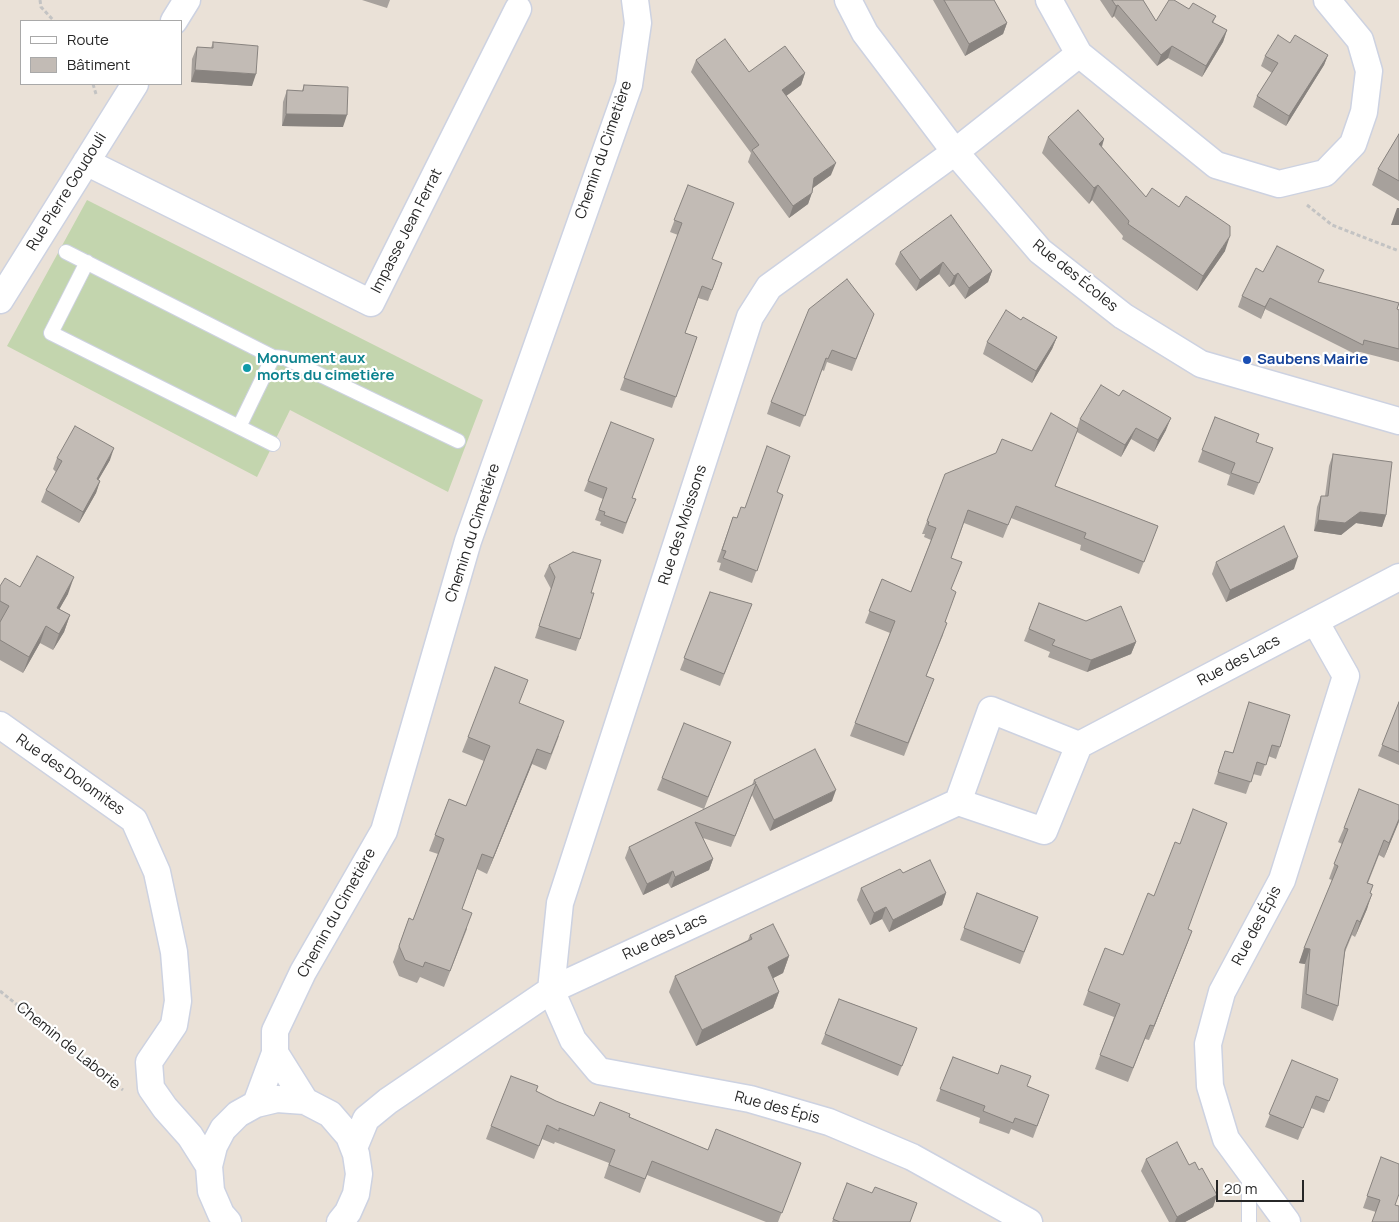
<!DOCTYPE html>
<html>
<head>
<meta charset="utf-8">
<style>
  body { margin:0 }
  #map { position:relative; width:1399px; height:1222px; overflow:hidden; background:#eae1d7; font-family:Manrope,sans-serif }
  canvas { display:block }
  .legend { position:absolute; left:20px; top:20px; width:162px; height:65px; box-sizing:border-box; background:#fff; border:1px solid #a9a9a9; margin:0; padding:6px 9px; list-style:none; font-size:15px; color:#272727 }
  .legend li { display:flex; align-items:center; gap:10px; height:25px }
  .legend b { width:25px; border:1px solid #a9a9a9 }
  .scale { position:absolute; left:1216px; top:1180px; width:88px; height:22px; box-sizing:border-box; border:2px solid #272727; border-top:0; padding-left:6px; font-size:15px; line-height:18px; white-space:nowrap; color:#272727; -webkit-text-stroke:4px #fff; paint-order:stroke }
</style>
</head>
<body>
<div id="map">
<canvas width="1399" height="1222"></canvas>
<ul class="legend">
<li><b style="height:6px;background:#fff"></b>Route</li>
<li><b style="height:14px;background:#c2bbb5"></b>Bâtiment</li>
</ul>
<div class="scale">20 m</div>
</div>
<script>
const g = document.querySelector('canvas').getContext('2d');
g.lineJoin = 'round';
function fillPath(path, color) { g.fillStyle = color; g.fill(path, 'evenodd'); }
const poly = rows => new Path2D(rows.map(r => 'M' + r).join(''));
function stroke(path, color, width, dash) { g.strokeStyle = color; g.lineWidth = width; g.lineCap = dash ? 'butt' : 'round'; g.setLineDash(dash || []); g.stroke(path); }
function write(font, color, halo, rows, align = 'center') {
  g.font = font + ' Manrope,sans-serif'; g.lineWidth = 4.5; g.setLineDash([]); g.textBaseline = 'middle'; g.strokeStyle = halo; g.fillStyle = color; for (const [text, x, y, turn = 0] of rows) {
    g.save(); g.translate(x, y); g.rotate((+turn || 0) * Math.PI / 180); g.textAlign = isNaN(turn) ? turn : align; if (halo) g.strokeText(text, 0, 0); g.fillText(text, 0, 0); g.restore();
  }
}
fillPath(poly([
  [87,200,483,400,448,492,290,410,257,477,7,346]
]), '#c3d5ae');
const lane = poly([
  [66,252,273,357,285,358,458,441],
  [87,262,51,333,273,444],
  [239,427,273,357],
  [1249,1222,1249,1175]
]);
const street = poly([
  [848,0,865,33,955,152,1040,251,1123,316,1201,364,1399,421],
  [1049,0,1079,54,1216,165,1279,184,1325,173,1353,144,1364,112,1369,71,1360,40,1327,0],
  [174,21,187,0],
  [86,162,371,303,518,9],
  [0,300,135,84],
  [0,725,134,820,157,872,174,952,178,1001,174,1025,149,1062,151,1088,165,1108,190,1136,209,1166],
  [958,802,991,710,1079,745],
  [275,1053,305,1101],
  [256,1104,275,1053,275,1031,303,972,384,831,468,541,629,85,638,23,635,0],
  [354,1148,366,1119,388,1101,551,990,958,802,1044,831,1079,745,1399,577],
  [228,1222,221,1214,211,1191,209,1166,214,1146,223,1129,238,1114,256,1104,277,1099,305,1101,330,1114,349,1136,356,1154,359,1174,356,1194,348,1212,340,1222],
  [1029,1222,912,1157,829,1122,750,1099,599,1071,573,1040,551,990,560,903,750,317,769,287,955,152,1079,54],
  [1287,1222,1226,1139,1210,1086,1208,1044,1222,992,1282,880,1346,676,1315,621]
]);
stroke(lane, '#cdd2e1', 16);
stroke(street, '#cdd2e1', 29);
stroke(poly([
  [40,0,41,7,54,21],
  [93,84,96,94],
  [1307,205,1332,225,1399,251],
  [0,991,123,1090]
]), '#c3c3c3', 3, [4, 2.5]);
stroke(lane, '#fff', 14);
stroke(street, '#fff', 26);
fillPath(poly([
  [362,0,390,0,387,8],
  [933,0,994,0,1007,23,1003,34,965,56],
  [1100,0,1143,0,1156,21,1189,9,1216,16,1213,23,1227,30,1223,42,1202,77,1168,58,1157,66,1114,16,1112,18],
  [213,42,252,86,191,82,192,59,197,47,211,48],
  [1290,43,1328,55,1324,65,1286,126,1253,107,1257,96,1272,73,1261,66,1265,56],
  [696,60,749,72,805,73,801,85,786,96,831,175,813,188,808,204,789,218,748,162,751,153,691,72],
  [304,85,343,127,282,126,283,102,287,90,302,91],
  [1399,134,1399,201,1372,185,1378,169],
  [1048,137,1104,139,1102,147,1146,197,1225,251,1197,291,1122,239,1123,236,1092,200,1089,204,1042,153],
  [688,185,712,259,718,275,708,301,698,298,685,333,697,337,672,408,620,390,678,235,670,232],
  [900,252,992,271,988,282,965,299,954,284,949,287,939,274,916,291,895,264],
  [1263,272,1319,283,1399,310,1399,362,1360,352,1359,356,1265,309,1261,319,1238,307,1242,296],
  [874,314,852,371,827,362,824,371,822,370,800,427,767,414,771,402],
  [1021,320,1057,337,1052,349,1032,383,983,354,987,342],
  [1215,417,1256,442,1268,460,1254,495,1227,485,1230,475,1198,462],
  [1080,419,1166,430,1154,452,1131,439,1121,457,1077,432,1055,486,1158,526,1139,574,1080,550,1081,545,1011,518,1003,538,964,523,951,558,951,590,943,635,926,676,934,679,904,756,850,736,890,633,865,623,882,579,911,592,931,540,924,537,925,534,922,534,927,521,1032,451,1077,428],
  [611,422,632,498,632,509,623,534,600,525,601,522,595,520,603,499,584,491],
  [1333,454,1386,515,1382,527,1356,523,1341,535,1314,531,1317,507,1321,496,1325,496,1329,466],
  [57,458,110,460,98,480,100,481,96,493,79,523,41,502,46,490,56,472,53,469],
  [777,492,783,495,752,583,719,570,721,563,717,562,733,517,737,518,745,508],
  [1216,562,1294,569,1226,602,1212,574],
  [549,565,591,593,580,639,576,651,535,638,551,589,544,576],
  [0,586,20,587,68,594,59,609,70,615,64,632,53,650,40,643,23,673,0,660],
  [710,592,752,604,720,686,680,670],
  [1039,603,1136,642,1131,654,1087,672,1048,657,1050,652,1024,641],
  [1249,702,1280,747,1276,759,1268,756,1261,776,1253,774,1246,794,1214,784,1225,751,1233,753],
  [1399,702,1399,765,1378,756],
  [519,703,559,736,546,770,532,764,487,874,477,869,462,909,467,929,444,987,420,977,417,983,399,976,393,962,409,918,413,920,438,854,429,851,449,799,466,806,484,761,462,752,468,737],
  [726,753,704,809,657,790,662,778],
  [754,780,832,801,770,831,752,795,731,847,703,838,713,859,709,870,671,888,668,883,643,895,625,858,629,847,752,785],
  [1399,822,1384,858,1379,855,1368,883,1373,885,1370,893,1367,909,1355,937,1352,935,1345,952,1338,1006,1333,1021,1301,1008,1305,964,1299,963,1332,880,1329,879,1342,844,1338,842,1344,828],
  [903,873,946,893,942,905,889,932,882,919,870,925,857,900,861,888],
  [977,893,1038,917,1020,964,960,940],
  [1188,929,1192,931,1187,944,1149,1040,1145,1039,1128,1082,1095,1069,1114,1017,1083,1005,1088,991,1123,955],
  [750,935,789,956,783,973,773,978,779,992,773,1008,696,1046,669,992,675,976,748,940],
  [839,999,917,1028,898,1076,821,1044],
  [953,1057,1049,1095,1033,1138,1011,1129,1009,1134,979,1123,980,1118,936,1101],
  [1292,1060,1333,1091,1324,1113,1311,1108,1298,1140,1265,1127],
  [536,1091,556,1101,594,1116,629,1117,708,1150,801,1163,778,1222,766,1222,647,1175,640,1193,604,1178,609,1163,555,1142,554,1144,542,1139,534,1159,486,1139,491,1126],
  [1381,1157,1395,1205,1376,1212,1363,1208],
  [1146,1159,1189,1165,1217,1195,1213,1207,1185,1222,1169,1222,1141,1171],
  [847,1183,910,1222,832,1222]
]), '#a7a19c');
fillPath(poly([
  [1118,5,1114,16,1112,18,1116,6],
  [1007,23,1003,34,965,56,969,44],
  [1227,30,1223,42,1202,77,1206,66],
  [1172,46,1168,58,1157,66,1161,55],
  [1328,55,1324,65,1286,126,1289,116],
  [195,70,256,74,252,86,191,82],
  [805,73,801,85,778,102,782,90],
  [286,114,347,115,343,127,282,126],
  [1104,139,1099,154,1099,144],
  [836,163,831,175,810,190,814,178],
  [1098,185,1092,200,1089,204,1094,188],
  [812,193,808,204,789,218,793,206],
  [1397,208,1399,208,1399,225,1391,225],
  [1230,236,1225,251,1197,291,1203,276],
  [943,262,939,274,916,291,920,280],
  [992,271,988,282,965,299,969,288],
  [958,273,954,284,949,287,954,276],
  [1270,298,1265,309,1261,319,1265,307],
  [1057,337,1052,349,1032,383,1036,371],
  [1171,418,1166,430,1154,452,1158,440],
  [1136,428,1131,439,1121,457,1125,445],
  [114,448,110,460,92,491,97,479],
  [100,481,96,493,79,523,83,512],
  [1360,512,1386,515,1382,527,1356,523,1341,535,1314,531,1318,520],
  [1298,557,1294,569,1226,602,1230,590],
  [74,577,68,594,51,624,57,608],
  [70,615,64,632,53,650,59,634],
  [46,626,40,643,23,673,29,657],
  [1136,642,1131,654,1087,672,1091,660],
  [537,749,532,764,487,874,493,858],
  [836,790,832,801,770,831,774,820],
  [1399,819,1399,821,1384,858,1389,843],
  [713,859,709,870,671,888,675,877],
  [673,871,668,883,643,895,647,884],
  [946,893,942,905,889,932,893,920],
  [1372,894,1367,909,1355,937,1360,922],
  [886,907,882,919,870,925,874,913],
  [1192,931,1187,944,1149,1040,1154,1026],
  [1304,948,1310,949,1305,964,1299,963],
  [789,956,783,973,762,984,768,967],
  [779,992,773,1008,696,1046,702,1030],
  [1217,1195,1213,1207,1185,1222,1175,1222,1177,1217]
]), '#88837f');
const building = poly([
  [944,0,994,0,1007,23,969,44,944,0],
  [1112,0,1143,0,1156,21,1169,0,1174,0,1189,9,1193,3,1216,16,1212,22,1227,30,1206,66,1172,46,1161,55,1118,5,1116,6,1112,0],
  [1278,35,1290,43,1295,35,1328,55,1289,116,1257,96,1278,63,1265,56,1278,35],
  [725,39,749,72,785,46,805,73,782,90,836,163,814,178,812,193,793,206,752,150,759,145,696,60,725,39],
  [213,42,258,46,256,74,195,70,197,47,213,48,213,42],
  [304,85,348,87,347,115,286,114,287,90,303,91,304,85],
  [1078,110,1104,139,1099,144,1146,197,1152,188,1179,207,1186,196,1230,226,1230,236,1203,276,1128,224,1129,221,1098,185,1094,188,1048,137,1078,110],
  [1399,134,1399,181,1378,169,1399,134],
  [688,185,734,203,712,259,722,263,712,290,702,286,685,333,697,337,676,397,624,378,682,223,674,220,688,185],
  [951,215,992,271,969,288,958,273,954,276,943,262,920,280,900,252,951,215],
  [1277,246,1324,270,1318,282,1399,303,1397,309,1399,310,1399,349,1364,340,1363,345,1270,298,1265,307,1242,296,1256,268,1263,272,1277,246],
  [847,279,874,314,856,359,832,350,828,359,826,358,805,416,771,402,809,309,847,279],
  [1006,310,1021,320,1023,317,1057,337,1036,371,987,342,1006,310],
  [1101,385,1119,396,1123,390,1171,418,1158,440,1136,428,1125,445,1080,419,1101,385],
  [1051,413,1078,429,1055,486,1158,526,1144,562,1084,538,1086,533,1016,506,1008,525,968,510,951,558,962,562,951,589,956,592,945,622,947,623,926,676,934,679,908,743,855,723,895,621,869,611,882,579,911,592,936,528,928,525,929,522,927,521,945,474,996,453,1002,439,1032,451,1051,413],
  [1215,417,1259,434,1256,442,1273,448,1259,483,1231,473,1235,463,1202,450,1215,417],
  [611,422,654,439,632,498,636,499,626,523,604,515,605,512,599,510,607,488,588,481,611,422],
  [75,426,114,448,97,479,100,481,83,512,46,490,62,461,57,458,75,426],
  [767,446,790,456,777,492,783,495,757,571,723,558,726,551,722,550,733,517,737,518,741,507,745,508,767,446],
  [1333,454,1392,462,1386,515,1360,512,1345,523,1318,520,1321,496,1328,496,1333,454],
  [1284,526,1298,557,1230,590,1216,562,1284,526],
  [573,552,601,560,591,593,594,593,580,639,539,626,555,577,549,565,573,552],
  [37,556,74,577,57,608,70,615,59,634,46,626,29,657,0,640,0,622,9,606,0,601,0,586,5,578,20,587,37,556],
  [710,592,752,604,724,674,684,658,710,592],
  [1039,603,1086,621,1121,606,1136,642,1091,660,1052,645,1055,640,1029,629,1039,603],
  [495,667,528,680,519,703,564,721,551,754,537,749,493,858,482,854,462,909,472,913,450,971,425,962,423,967,405,960,399,946,409,918,413,920,444,839,435,835,449,799,466,806,490,746,468,737,495,667],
  [1249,702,1290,715,1280,747,1272,745,1266,765,1257,762,1251,782,1218,772,1225,751,1233,753,1249,702],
  [1399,702,1399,752,1382,745,1399,702],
  [684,723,731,742,708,797,662,778,684,723],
  [815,749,836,790,774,820,756,784,735,836,695,822,713,859,675,877,673,871,647,884,629,847,756,783,754,780,815,749],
  [1359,789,1399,805,1399,819,1389,843,1384,840,1367,883,1373,885,1370,893,1372,894,1360,922,1357,920,1345,949,1338,1006,1306,994,1310,949,1304,948,1338,866,1334,864,1348,829,1344,828,1359,789],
  [1193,809,1227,823,1188,929,1192,931,1154,1026,1150,1025,1133,1068,1100,1055,1120,1004,1088,991,1105,948,1123,955,1148,893,1154,896,1175,842,1180,844,1193,809],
  [930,860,946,893,893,920,886,907,874,913,861,888,900,869,903,873,930,860],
  [977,893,1038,917,1024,952,964,928,977,893],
  [773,924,789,956,768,967,779,992,702,1030,675,976,752,939,750,935,773,924],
  [839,999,917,1028,902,1066,825,1034,839,999],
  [953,1057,998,1074,1001,1065,1031,1076,1027,1086,1049,1095,1037,1126,1015,1118,1013,1123,983,1111,985,1106,940,1089,953,1057],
  [1292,1060,1338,1079,1329,1101,1316,1096,1303,1128,1269,1114,1292,1060],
  [511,1076,538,1086,536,1091,556,1101,594,1116,600,1102,630,1114,629,1117,708,1150,716,1129,801,1163,782,1213,652,1161,645,1179,609,1165,615,1150,559,1128,559,1131,547,1125,539,1146,491,1126,511,1076],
  [1177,1142,1189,1165,1195,1162,1199,1170,1202,1168,1217,1195,1177,1217,1146,1159,1177,1142],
  [1381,1157,1399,1164,1399,1194,1395,1205,1399,1206,1399,1222,1372,1222,1380,1200,1367,1196,1381,1157],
  [847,1183,872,1193,875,1187,917,1203,910,1222,840,1222,833,1219,847,1183]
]);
fillPath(building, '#c2bbb5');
stroke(building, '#88837f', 1);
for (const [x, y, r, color] of [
  [1247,360,5,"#1a4fb4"],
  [247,368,5,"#0f9aa8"]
]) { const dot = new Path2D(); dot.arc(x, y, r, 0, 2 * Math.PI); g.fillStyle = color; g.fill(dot); stroke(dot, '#fff', 2); }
write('15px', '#272727', '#fff', [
  ["Chemin du Cimetière",604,150,-71],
  ["Rue Pierre Goudouli",67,192,-58],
  ["Impasse Jean Ferrat",407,231,-63],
  ["Rue des Écoles",1075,276,39],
  ["Rue des Moissons",683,525,-72],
  ["Chemin du Cimetière",473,533,-72],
  ["Rue des Lacs",1239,661,-28],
  ["Rue des Dolomites",70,775,35],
  ["Chemin du Cimetière",337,913,-61],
  ["Rue des Épis",1257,926,-62],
  ["Rue des Lacs",665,937,-25],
  ["Chemin de Laborie",68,1046,39],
  ["Rue des Épis",777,1108,15]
]);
write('bold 15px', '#0d838f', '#fff', [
  ["Monument aux",257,359],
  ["morts du cimetière",257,376]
], 'left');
write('bold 15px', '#164399', '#fff', [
  ["Saubens Mairie",1257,360]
], 'left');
</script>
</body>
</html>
